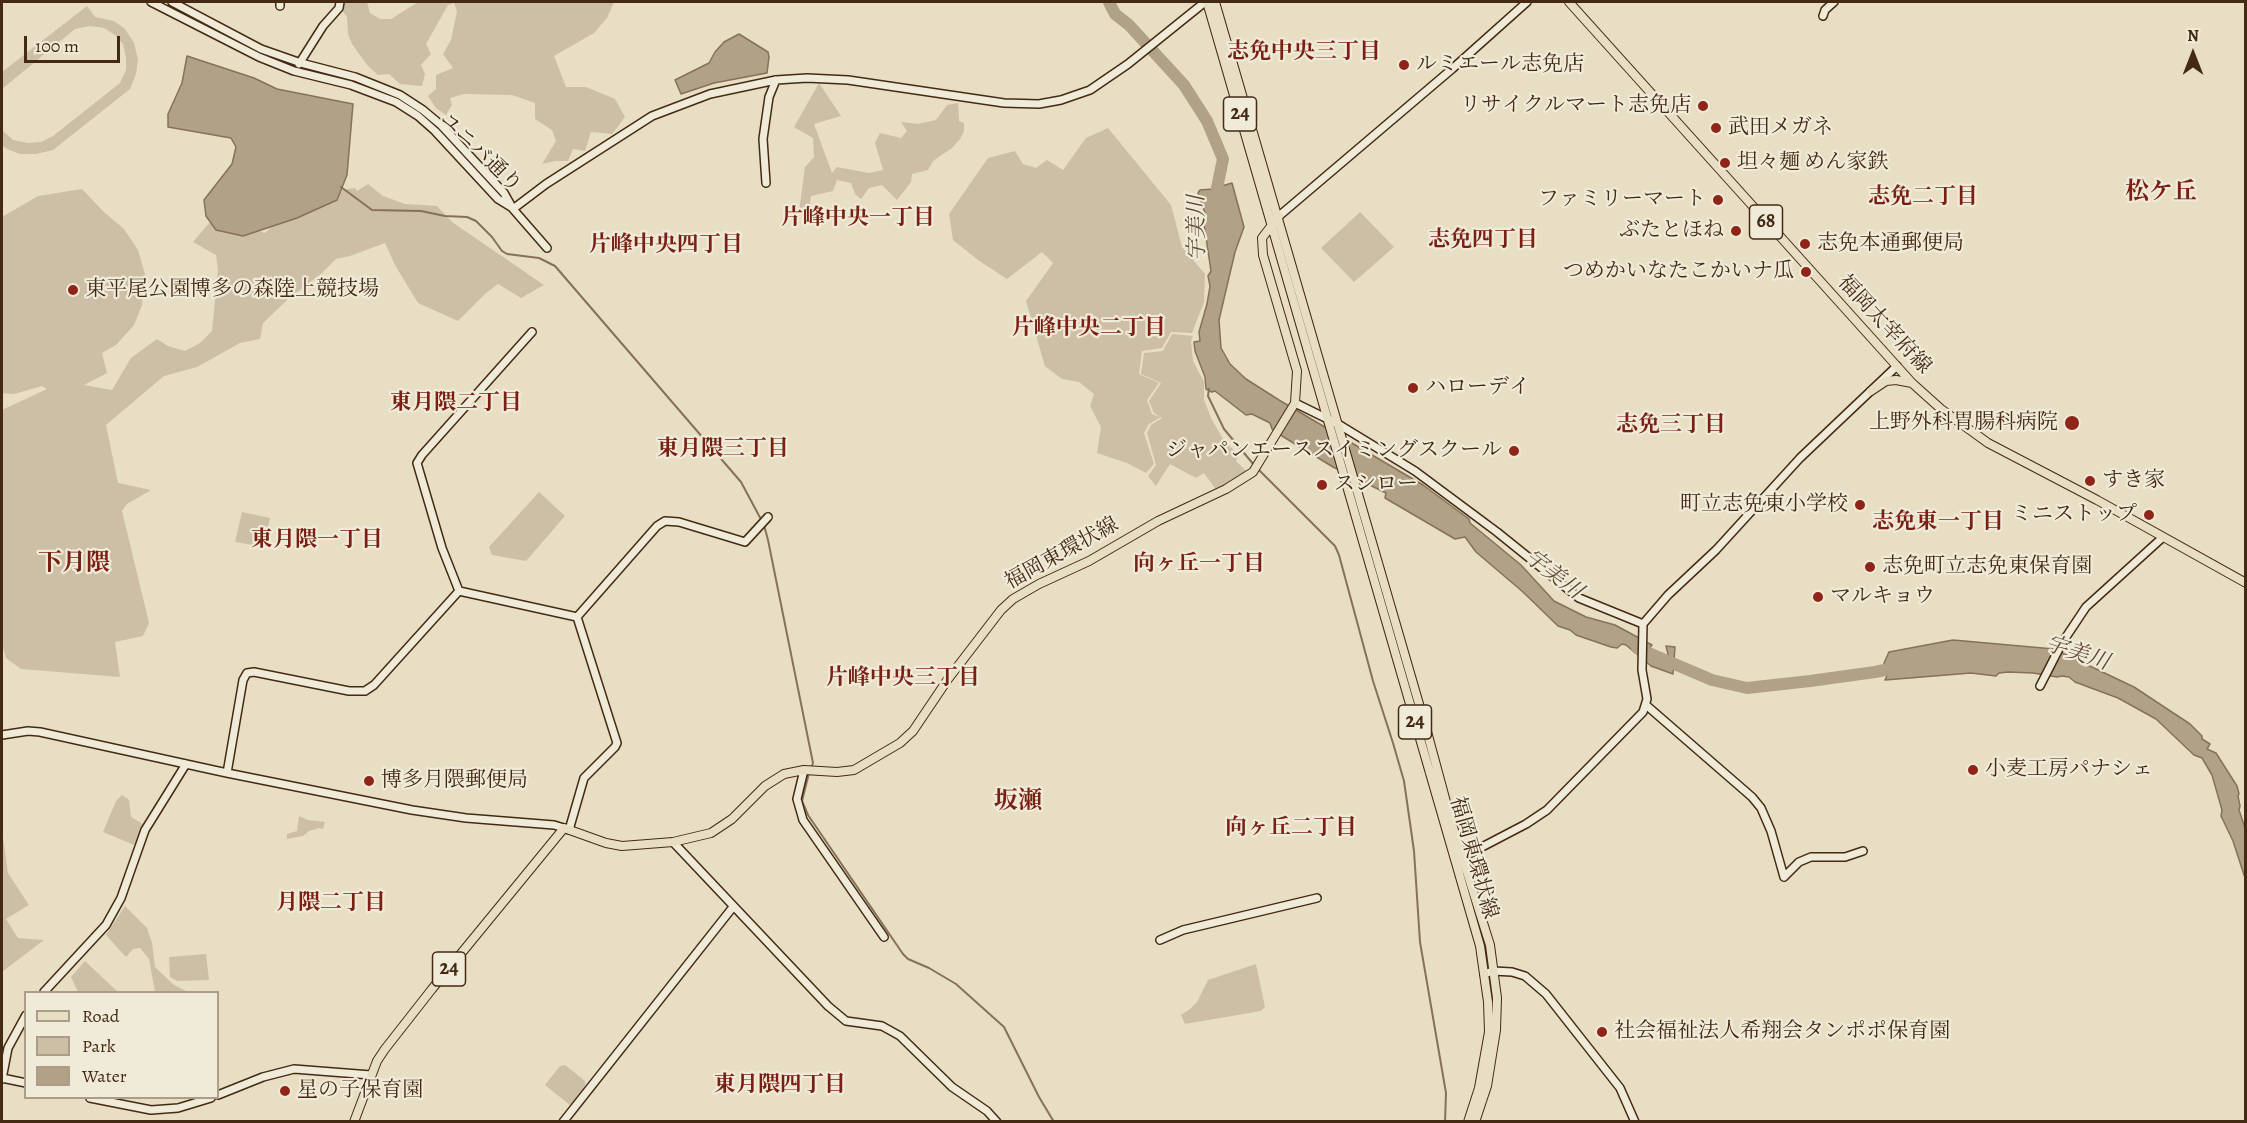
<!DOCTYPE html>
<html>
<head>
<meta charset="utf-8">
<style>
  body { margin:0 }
  #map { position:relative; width:2247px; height:1123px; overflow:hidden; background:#e8dec3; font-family:Alegreya,serif }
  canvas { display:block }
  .frame { position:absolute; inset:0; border:3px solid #452a13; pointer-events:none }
  .legend { position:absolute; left:24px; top:991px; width:195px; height:108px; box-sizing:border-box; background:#f0ead8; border:2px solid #ac9d89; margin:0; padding:8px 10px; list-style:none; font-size:18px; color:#452a13 }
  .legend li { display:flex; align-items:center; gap:12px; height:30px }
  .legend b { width:30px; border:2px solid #ac9d89 }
  .north { position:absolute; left:2163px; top:24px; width:60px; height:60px; -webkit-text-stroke:4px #f0ead8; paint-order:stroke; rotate:0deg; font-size:16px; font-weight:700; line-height:24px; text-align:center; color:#452a13 }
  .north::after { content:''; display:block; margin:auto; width:21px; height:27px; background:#452a13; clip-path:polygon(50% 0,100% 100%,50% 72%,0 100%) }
  .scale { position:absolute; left:24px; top:36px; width:96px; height:27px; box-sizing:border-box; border:3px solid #452a13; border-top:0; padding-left:8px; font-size:18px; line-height:21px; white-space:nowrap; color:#452a13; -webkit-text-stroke:4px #f0ead8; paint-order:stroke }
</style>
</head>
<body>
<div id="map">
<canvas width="2247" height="1123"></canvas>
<div class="frame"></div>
<ul class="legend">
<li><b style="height:8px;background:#e8dec3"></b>Road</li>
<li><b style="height:16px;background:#ccbfa5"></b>Park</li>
<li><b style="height:16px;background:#b1a187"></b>Water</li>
</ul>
<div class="north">N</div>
<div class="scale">100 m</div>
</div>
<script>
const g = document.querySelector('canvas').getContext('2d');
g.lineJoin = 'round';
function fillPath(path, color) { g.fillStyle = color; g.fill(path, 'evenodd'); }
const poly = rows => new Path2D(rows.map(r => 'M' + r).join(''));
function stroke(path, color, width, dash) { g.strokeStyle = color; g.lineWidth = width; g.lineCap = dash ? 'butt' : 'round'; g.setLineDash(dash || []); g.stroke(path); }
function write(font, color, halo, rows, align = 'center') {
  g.font = font + ' Alegreya,"Noto Serif JP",serif'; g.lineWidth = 4.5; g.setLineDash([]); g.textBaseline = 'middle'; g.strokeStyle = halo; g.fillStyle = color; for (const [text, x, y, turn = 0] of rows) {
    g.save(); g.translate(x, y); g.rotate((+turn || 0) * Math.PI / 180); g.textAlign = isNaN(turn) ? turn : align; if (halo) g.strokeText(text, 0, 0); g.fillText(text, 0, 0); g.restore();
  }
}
fillPath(poly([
  [336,2,367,2,370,13,380,19,391,19,418,2,614,2,607,18,594,33,554,56,566,87,586,87,615,99,625,117,612,134,591,132,585,151,573,149,568,161,555,161,542,164,556,141,552,130,535,119,535,103,512,95,464,94,450,98,452,105,446,115,436,108,428,96,436,89,436,75,453,68,443,54,451,40,457,11,454,3,448,5,426,44,431,54,421,65,425,74,422,86,400,84,389,74,378,75,367,65,352,44,348,34,347,17],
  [87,6,95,17,114,21,125,29,134,43,138,59,136,74,130,89,53,150,36,154,20,154,7,149,2,145,2,130,13,140,28,143,41,142,53,136,120,83,126,70,126,57,123,44,115,35,104,28,90,26,75,29,2,89,2,72],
  [819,83,841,116,814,124,832,173,837,167,869,173,883,170,875,143,880,133,901,138,907,131,901,122,918,124,936,120,947,105,958,103,959,121,964,123,964,131,960,139,952,148,933,161,928,170,912,174,911,182,897,200,882,185,869,188,861,199,855,194,851,183,837,180,833,191,811,196,809,212,799,212,805,167,814,157,813,138,794,127],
  [1108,128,1171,205,1182,247,1205,274,1204,302,1192,333,1171,332,1162,348,1142,351,1139,374,1159,383,1147,400,1152,414,1160,417,1154,413,1149,401,1161,383,1141,374,1144,353,1163,351,1172,334,1193,336,1191,341,1193,361,1204,382,1204,400,1212,420,1225,442,1239,455,1236,461,1246,471,1237,479,1217,491,1204,473,1196,478,1170,464,1156,486,1148,476,1156,465,1147,433,1151,425,1162,418,1161,417,1149,424,1144,433,1154,464,1146,473,1127,463,1097,453,1101,427,1090,406,1094,394,1079,382,1062,379,1045,366,1026,301,1053,263,1042,252,1007,279,978,260,953,240,949,214,988,158,1015,151,1023,164,1036,168,1047,160,1063,170,1086,138],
  [368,184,383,196,405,204,437,206,452,222,544,285,521,298,498,284,486,293,458,321,418,303,395,265,385,243,350,256,336,259,322,273,287,300,263,323,260,339,240,343,197,367,164,376,106,425,118,483,151,490,127,504,122,511,149,623,143,636,115,642,120,677,21,669,6,658,2,644,2,410,47,389,42,386,14,394,2,393,2,217,38,196,82,189,104,212,124,229,138,250,145,274,142,305,134,325,116,345,102,353,107,373,84,385,112,390,131,358,157,339,168,346,185,351,200,343,212,331,218,270,216,255,193,242,209,223,233,231,251,228,265,233,284,215,336,191,355,188,357,191],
  [1360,212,1394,247,1354,282,1321,248],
  [539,492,565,516,526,561,492,555,489,547],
  [242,512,270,518,264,547,235,542],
  [122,795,129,800,131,817,143,824,134,845,103,832,116,801],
  [299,816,308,820,325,822,323,829,319,828,309,831,303,836,287,839,287,834,297,831],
  [2,831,8,873,29,905,6,919,18,938,44,940,2,972],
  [125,906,147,928,152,943,155,967,174,985,188,992,155,992,149,959,140,948,133,949,126,957,106,935],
  [206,954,209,980,177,981,170,977,169,957],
  [85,961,118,992,78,992,71,977],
  [1256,964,1265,1007,1261,1011,1185,1024,1181,1015,1190,1009,1197,1002,1208,980],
  [565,1065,585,1081,585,1086,571,1106,545,1085,560,1066]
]), '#ccbfa5');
const water = poly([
  [739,34,768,52,769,57,767,73,714,83,681,94,675,80,709,63,715,52,724,42,739,34],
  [187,56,254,78,277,89,353,104,347,175,337,200,297,218,243,236,216,230,206,216,204,200,232,164,236,147,231,138,168,127,168,114,182,83,187,56],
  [1232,183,1244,227,1235,252,1219,320,1221,348,1230,364,1246,379,1279,400,1423,485,1469,519,1470,523,1521,565,1554,601,1586,617,1615,625,1652,645,1648,650,1650,654,1663,660,1669,658,1666,646,1675,647,1673,674,1651,666,1626,645,1622,644,1617,648,1611,647,1576,635,1570,630,1558,626,1523,592,1476,552,1465,537,1455,539,1385,498,1386,493,1333,467,1282,436,1272,429,1270,423,1252,414,1246,415,1215,391,1212,392,1206,389,1205,377,1195,351,1194,342,1200,341,1199,332,1207,304,1210,286,1208,276,1211,271,1203,218,1205,213,1198,193,1200,190,1212,189,1232,183],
  [1953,640,2054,649,2134,687,2190,724,2202,736,2202,739,2210,744,2207,749,2216,753,2237,786,2239,794,2238,796,2240,806,2239,810,2245,828,2245,878,2233,841,2221,816,2222,810,2212,775,2202,758,2194,755,2156,719,2118,698,2075,682,2069,677,2062,676,2057,677,2033,673,2008,672,1999,673,1996,676,1971,673,1885,680,1889,671,1884,663,1889,652,1953,640]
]);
fillPath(water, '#b1a187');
stroke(water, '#867159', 1.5);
stroke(poly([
  [341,187,372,210,421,211,445,216,467,217,476,221,492,237,502,251,507,254,539,258,555,266,741,482,764,525,768,540,813,763,811,768],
  [1209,389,1208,396,1224,429,1254,465],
  [1258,469,1335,546,1339,555,1373,681,1393,743,1404,781,1414,851,1420,942,1446,1093,1445,1122],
  [809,773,802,801,808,815,903,954,908,959,929,968,956,984,1004,1027,1039,1097,1054,1122]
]), '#867159', 2);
stroke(poly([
  [1109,2,1115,14,1129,25,1184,85,1207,121,1223,159,1217,188,1218,203],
  [1637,648,1712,680,1747,688,1810,681,1875,672,1904,666]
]), '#b1a187', 12);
const secondary = poly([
  [151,2,259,57,294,71,351,85,396,102,418,116,435,131,498,199,511,207],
  [172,2,261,49,301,63,355,77,400,95,423,110,441,125,504,193,513,209,547,248],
  [280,6,280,2],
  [1823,16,1825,10,1834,2],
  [299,64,323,26,339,8,340,2],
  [766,183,763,139,769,97,776,80],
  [513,209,546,184,652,116,710,94,776,80,807,78,848,80,1004,103,1039,104,1061,100,1090,90,1128,64,1205,2],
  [1279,216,1452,69,1527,2],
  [1295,403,1338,424,1415,471,1497,532,1579,598,1643,624],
  [459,591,442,548,417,463,422,455,532,332],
  [459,591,577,617],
  [577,617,657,526,665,521,679,522,745,542,768,517],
  [2040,686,2062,643,2086,607,2162,538],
  [1646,705,1752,797,1761,808,1771,831,1784,877],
  [2,735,28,731,40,732,227,773,412,810,466,818,554,825,564,828],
  [804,770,797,799,803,820,884,937],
  [227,773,243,680,247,673,254,672,349,691,365,691,374,685,459,591],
  [569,830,584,778,615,747,617,743,577,617],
  [673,842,828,1006,846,1021,882,1026,900,1036,952,1087,987,1111,997,1122],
  [1459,859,1526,824,1547,810,1643,712,1647,699,1642,670,1643,624,1668,595,1716,550,1800,458,1897,366],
  [1784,877,1799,862,1811,857,1845,857,1863,851],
  [1160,940,1183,930,1317,898],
  [1484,974,1493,971,1512,972,1525,976,1546,994,1620,1088,1635,1122],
  [44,992,106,925,121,898,145,830,186,764],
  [2,1078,26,1083],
  [2,1079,8,1048,26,1015],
  [218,1095,263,1077,294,1069,371,1075],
  [90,1098,151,1110,178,1108,211,1098],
  [563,1122,733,907]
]);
const primary = poly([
  [1207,2,1480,946,1488,1002,1489,1032,1479,1088,1468,1122],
  [1215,2,1426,728,1452,824,1490,945,1497,998,1496,1030,1487,1086,1475,1122],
  [1569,2,1912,383,1941,409,1988,443,2097,500,2246,583],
  [1871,391,1886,381,1896,380,1912,383],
  [354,1122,377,1061,385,1049,432,989,564,828,606,843,622,846,673,842,711,833,732,819,765,786,784,774,804,770,837,772,854,770,900,743,913,731,948,679,1001,610,1013,599,1039,584,1089,561,1158,521,1226,489,1253,472,1295,403,1297,371,1263,255,1262,238,1279,216]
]);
stroke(secondary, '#452a13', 10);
stroke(primary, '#452a13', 10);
stroke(secondary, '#f0ead8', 7);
stroke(primary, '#e8dec3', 8);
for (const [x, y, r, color] of [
  [1404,65,6,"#8f2418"],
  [1703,106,6,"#8f2418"],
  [1716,128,6,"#8f2418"],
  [1725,163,6,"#8f2418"],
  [1718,200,6,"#8f2418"],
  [1736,231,6,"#8f2418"],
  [1805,244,6,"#8f2418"],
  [1806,272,6,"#8f2418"],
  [73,290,6,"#8f2418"],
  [1413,388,6,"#8f2418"],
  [2072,423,8,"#8f2418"],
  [1514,451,6,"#8f2418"],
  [2090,481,6,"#8f2418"],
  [1322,485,6,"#8f2418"],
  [1860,505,6,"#8f2418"],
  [2149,515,6,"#8f2418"],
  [1870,567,6,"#8f2418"],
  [1818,597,6,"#8f2418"],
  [1973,770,6,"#8f2418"],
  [369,781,6,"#8f2418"],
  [1602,1032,6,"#8f2418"],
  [285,1091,6,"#8f2418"]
]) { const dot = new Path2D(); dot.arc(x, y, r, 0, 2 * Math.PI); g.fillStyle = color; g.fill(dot); stroke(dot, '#f0ead8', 2); }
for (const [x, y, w] of [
  [1240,114,33],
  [1766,222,33],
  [1415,722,33],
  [449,969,33]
]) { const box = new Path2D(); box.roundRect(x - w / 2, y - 17, w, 34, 4.5); g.fillStyle = '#f0ead8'; g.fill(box); stroke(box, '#452a13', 1.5); }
write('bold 20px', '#452a13', null, [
  ["24",1240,114],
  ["68",1766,222],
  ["24",1415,722],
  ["24",449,969]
]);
write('21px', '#452a13', '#f0ead8', [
  ["ルミエール志免店",1416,65],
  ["リサイクルマート志免店",1691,106,"right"],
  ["武田メガネ",1728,128],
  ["坦々麺 めん家鉄",1737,163],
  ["ファミリーマート",1706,200,"right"],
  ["ぶたとほね",1724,231,"right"],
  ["志免本通郵便局",1817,244],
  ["つめかいなたこかいナ瓜",1794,272,"right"],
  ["東平尾公園博多の森陸上競技場",85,290],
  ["ハローデイ",1425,388],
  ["上野外科胃腸科病院",2058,423,"right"],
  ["ジャパンエーススイミングスクール",1502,451,"right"],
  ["すき家",2102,481],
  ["スシロー",1334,485],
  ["町立志免東小学校",1848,505,"right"],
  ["ミニストップ",2137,515,"right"],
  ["志免町立志免東保育園",1882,567],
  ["マルキョウ",1830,597],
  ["小麦工房パナシェ",1985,770],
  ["博多月隈郵便局",381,781],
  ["社会福祉法人希翔会タンポポ保育園",1614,1032],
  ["星の子保育園",297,1091]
], 'left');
write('21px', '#452a13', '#f0ead8', [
  ["ユニバ通り",480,153,44],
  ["福岡太宰府線",1884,325,47],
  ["福岡東環状線",1062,554,-29],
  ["福岡東環状線",1473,858,74]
]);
write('bold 22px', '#7a1f14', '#f0ead8', [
  ["志免中央三丁目",1304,53],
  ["志免二丁目",1923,198],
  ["片峰中央一丁目",858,219],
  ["志免四丁目",1483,241],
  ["片峰中央四丁目",666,246],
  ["片峰中央二丁目",1089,329],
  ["東月隈二丁目",456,404],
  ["志免三丁目",1671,426],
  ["東月隈三丁目",723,450],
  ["志免東一丁目",1938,523],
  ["東月隈一丁目",317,541],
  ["向ヶ丘一丁目",1199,565],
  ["片峰中央三丁目",903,679],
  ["向ヶ丘二丁目",1291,829],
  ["月隈二丁目",331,904],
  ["東月隈四丁目",780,1086]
]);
write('italic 22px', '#604830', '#f0ead8', [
  ["宇美川",1198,228,-91],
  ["宇美川",1553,575,37],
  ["宇美川",2077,654,18]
]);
write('bold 24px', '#7a1f14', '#f0ead8', [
  ["松ケ丘",2161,193],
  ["下月隈",74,564],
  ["坂瀬",1018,802]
]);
</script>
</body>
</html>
